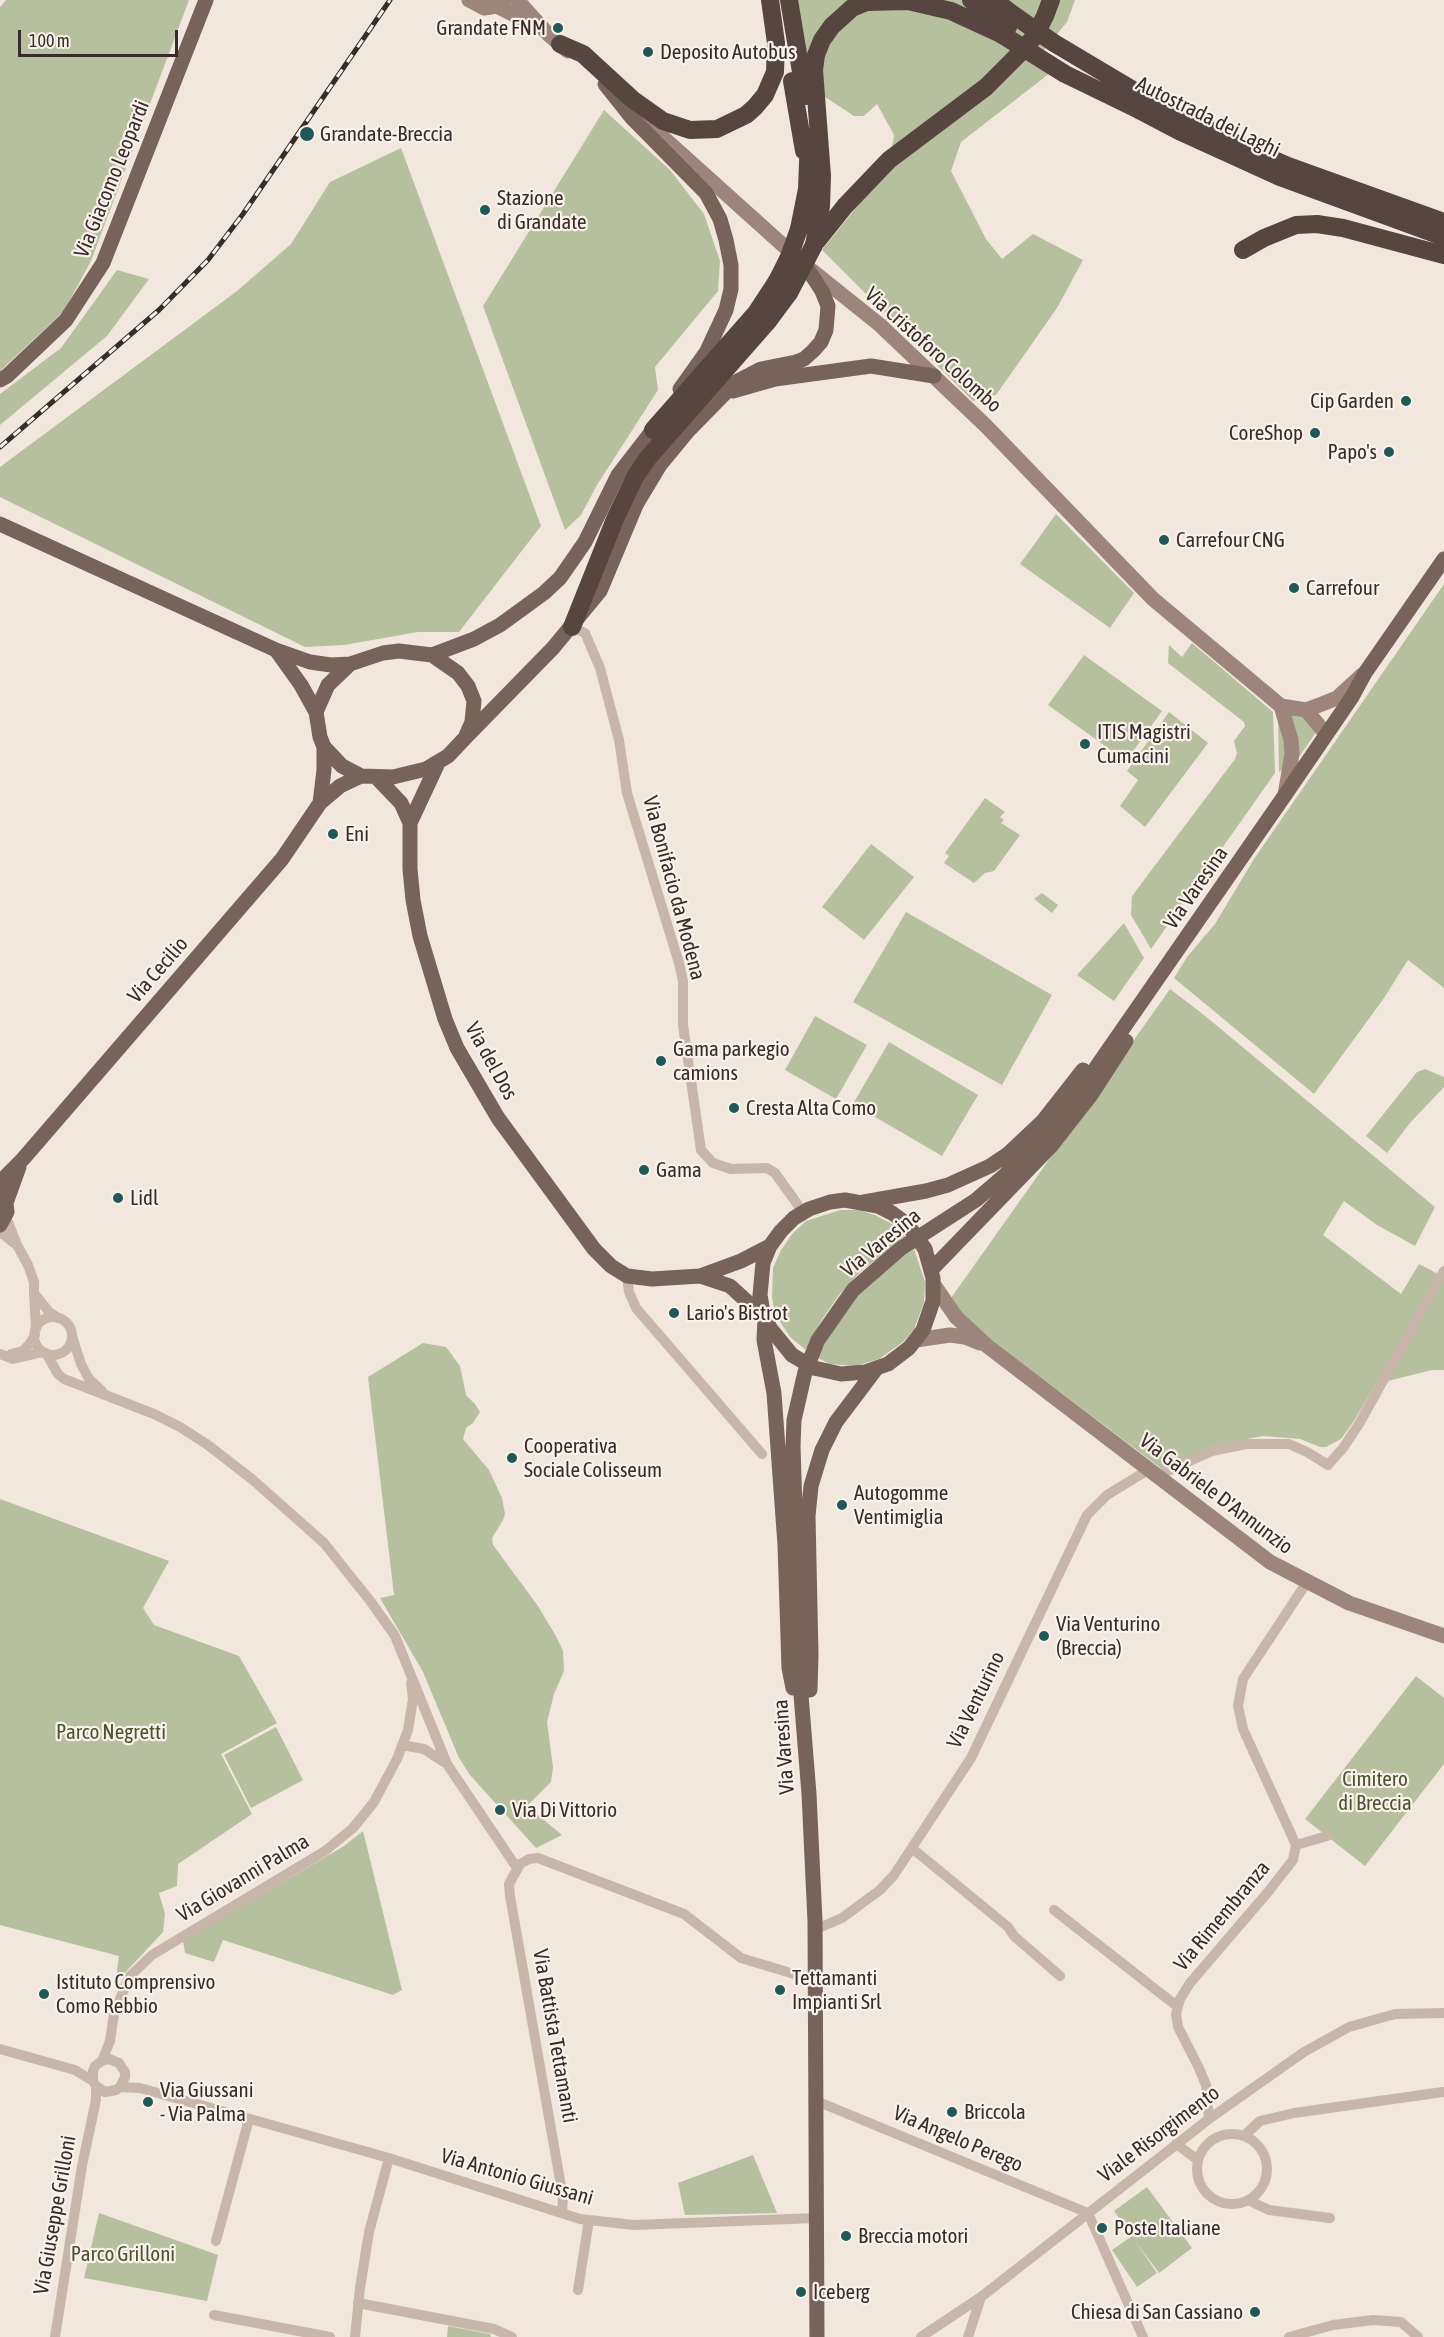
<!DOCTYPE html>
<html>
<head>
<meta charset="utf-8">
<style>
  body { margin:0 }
  #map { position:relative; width:1444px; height:2337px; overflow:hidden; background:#f1e7dd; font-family:"Asap Condensed",sans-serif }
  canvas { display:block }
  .scale { position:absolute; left:18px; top:30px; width:160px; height:27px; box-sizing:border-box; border:3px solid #372c29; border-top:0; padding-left:8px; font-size:18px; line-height:21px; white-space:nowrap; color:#372c29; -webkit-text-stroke:4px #f9f1ea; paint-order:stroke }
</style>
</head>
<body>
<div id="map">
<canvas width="1444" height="2337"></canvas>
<div class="scale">100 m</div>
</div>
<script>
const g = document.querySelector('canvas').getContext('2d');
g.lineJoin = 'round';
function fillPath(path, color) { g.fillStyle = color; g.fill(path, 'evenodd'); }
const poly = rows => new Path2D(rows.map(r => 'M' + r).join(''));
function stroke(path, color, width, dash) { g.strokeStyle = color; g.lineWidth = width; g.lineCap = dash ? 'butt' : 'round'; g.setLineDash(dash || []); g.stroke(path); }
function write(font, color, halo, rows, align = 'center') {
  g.font = font + ' "Asap Condensed",sans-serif'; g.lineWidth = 4.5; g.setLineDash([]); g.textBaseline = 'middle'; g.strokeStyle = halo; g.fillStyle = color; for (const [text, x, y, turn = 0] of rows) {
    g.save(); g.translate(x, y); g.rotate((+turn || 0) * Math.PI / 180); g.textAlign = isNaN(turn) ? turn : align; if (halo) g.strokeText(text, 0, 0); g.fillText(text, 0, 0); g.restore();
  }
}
fillPath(poly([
  [6,0,189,0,91,261,64,311,0,371,0,7],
  [794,0,1075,0,1067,22,1035,61,1050,73,961,142,951,171,986,239,1002,259,1033,234,1083,260,1057,308,996,395,973,401,822,250,859,204,888,172,894,135,877,104,864,116,854,116,825,97,805,62],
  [604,110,670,170,704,214,720,261,718,291,655,367,658,390,597,485,581,515,565,530,483,306],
  [401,148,541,526,459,632,418,632,344,645,305,647,0,497,0,467,237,291,291,244,330,182],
  [117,270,149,279,107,336,0,425,0,394,61,348],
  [1056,514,1134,593,1110,628,1020,564],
  [1444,584,1444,988,1408,960,1384,998,1314,1094,1174,978,1187,957,1215,924,1254,859],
  [1192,643,1273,712,1275,773,1151,949,1131,915,1132,896,1235,759,1237,753,1234,741,1245,726,1244,722,1168,663,1169,645,1182,657],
  [1084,655,1162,711,1126,761,1048,705],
  [1287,710,1313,721,1319,728,1297,760],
  [1169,712,1208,743,1145,827,1120,806,1138,780,1127,771],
  [1278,717,1287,747,1282,770,1279,772],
  [985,798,1005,812,1000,817,1004,820,1001,823,1020,835,994,871,985,873,974,883,944,863,949,856,945,853],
  [871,844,914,877,864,940,822,907],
  [1042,893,1058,905,1052,913,1034,899],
  [906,912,1052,995,1002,1085,853,1002],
  [1124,923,1144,958,1114,1001,1077,975],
  [1170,989,1204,1015,1435,1207,1415,1246,1377,1225,1344,1201,1323,1235,1401,1294,1419,1264,1440,1275,1354,1421,1341,1439,1326,1447,1320,1447,1300,1439,1263,1436,1212,1446,1162,1469,986,1336,963,1315,951,1298],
  [815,1016,867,1045,836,1099,785,1070],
  [889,1042,978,1095,942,1156,853,1104],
  [1425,1069,1444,1077,1444,1087,1410,1123,1387,1153,1366,1136,1417,1072],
  [840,1210,859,1210,875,1215,892,1224,906,1237,861,1271,839,1295,821,1321,806,1350,790,1337,775,1314,772,1297,773,1268,781,1250,793,1233,806,1221],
  [914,1249,925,1282,924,1303,914,1329,903,1342,879,1359,855,1366,830,1364,818,1358,826,1341,859,1294,897,1260],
  [1444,1277,1444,1370,1432,1370,1388,1381],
  [423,1343,446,1347,460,1366,466,1395,475,1404,480,1412,473,1423,466,1428,463,1439,489,1470,502,1498,505,1514,503,1520,492,1538,493,1545,538,1606,557,1638,563,1651,564,1671,554,1694,547,1722,553,1767,551,1782,527,1806,562,1835,536,1848,470,1775,459,1758,423,1672,380,1598,394,1595,368,1377],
  [0,1499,169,1561,143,1608,154,1625,239,1656,277,1723,221,1754,252,1814,178,1864,177,1886,159,1893,165,1914,163,1932,123,1975,116,1978,119,1956,0,1925],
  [1416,1676,1444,1698,1444,1764,1365,1866,1305,1819],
  [276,1727,303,1780,251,1808,224,1755],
  [363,1831,402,1990,393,1995,223,1940,214,1962,185,1953,183,1941,344,1846],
  [753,2155,777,2213,685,2215,678,2183],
  [1147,2187,1192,2248,1159,2273,1135,2241,1157,2273,1137,2287,1112,2250,1132,2236,1114,2211],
  [99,2213,218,2255,207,2301,84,2278],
  [448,2326,490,2334,491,2337,447,2337]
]), '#b7c09e');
stroke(poly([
  [572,627,585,633,600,668,619,740,627,793,679,963,683,981,683,1025,701,1150,713,1163,731,1169,767,1168,775,1173,803,1212],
  [6,1217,17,1245,28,1265,34,1282,34,1293],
  [0,1232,14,1243],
  [627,1276,629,1292,636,1308,762,1454],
  '34 1336a19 19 0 1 1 38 0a19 19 0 1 1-38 0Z',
  [36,1329,34,1293,49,1312,58,1318],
  [72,1336,81,1364,89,1379,102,1391],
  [46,1353,58,1374,64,1379,154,1414,180,1427,208,1445,253,1480,324,1543,371,1602,395,1636,447,1764,517,1868],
  [0,1354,13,1359,43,1352],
  [11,1354,23,1351,31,1342,35,1335],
  [1157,1476,1212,1451,1246,1444,1289,1444,1307,1452,1328,1465,1343,1448,1359,1424,1444,1271],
  [402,1745,424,1749,447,1764],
  [1296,1845,1327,1836],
  [913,1849,1008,1927,1014,1936,1060,1976],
  [1054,1910,1178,2007],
  [814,1930,842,1918,880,1890,894,1875,971,1758,1087,1515,1107,1495,1148,1470],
  [0,2049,75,2070,93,2081],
  [102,2061,110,2041,114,2014,129,1977,152,1955,325,1851,353,1828,374,1802,397,1759,408,1730,413,1699,411,1683],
  [120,2087,125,2077,125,2072,119,2063,109,2059,102,2061,95,2066,93,2071,93,2081,96,2086,105,2092,116,2090,120,2087,140,2088,389,2158,580,2219,634,2225,816,2218],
  [814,2100,1088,2213],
  [1209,2119,1206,2085,1198,2066,1178,2027,1176,2014,1180,1999,1190,1983,1268,1892,1293,1860,1296,1845,1243,1729,1238,1706,1243,1679,1307,1582],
  '1197 2169a35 35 0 1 1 70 0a35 35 0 1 1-70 0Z',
  [1244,2136,1260,2121,1294,2113,1443,2092],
  [1176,2144,1198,2160],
  [1248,2200,1269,2210,1330,2218],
  [562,2213,563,2197,510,1896,509,1884,520,1864,529,1859,538,1858,684,1914,741,1958,814,1980],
  [1088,2213,1143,2337],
  [216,2241,249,2119],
  [578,2290,589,2220],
  [358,2303,494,2329,512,2337],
  [214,2315,330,2337],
  [55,2337,82,2166,96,2100,96,2086],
  [355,2337,360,2288,369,2232,389,2158],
  [921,2337,981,2297,1209,2119,1304,2052,1349,2027,1395,2014,1444,2013],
  [968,2337,981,2297],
  [1289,2337,1333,2325,1373,2320,1401,2322,1418,2337]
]), '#c9b6aa', 10);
stroke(poly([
  [469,0,484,8,497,6,504,0],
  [517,0,548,34,568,51],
  [497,6,534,25],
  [636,113,805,265,880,325,986,426,1153,599,1281,706,1306,710,1322,704,1337,698,1362,675],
  [1281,706,1291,740,1292,754,1285,795],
  [1306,710,1326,734],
  [934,1285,956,1317,986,1345,1270,1562,1349,1603,1444,1636],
  [916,1340,950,1335,965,1337,980,1343]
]), '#9d857b', 15);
stroke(poly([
  [605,84,632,118,706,193,720,219,726,240,731,265,731,289,726,310,707,351,680,389],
  [0,380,7,376,66,320,103,263,206,0],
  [733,391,775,379,871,366,934,376],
  [0,524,276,650,310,662,331,665,350,664],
  [276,650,301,685,316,712],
  [399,651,432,655,458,673,468,686,474,701,472,722,465,738,448,756,426,769,393,777,361,776,342,766,324,747,320,737,316,712,328,685,350,664,383,653,399,651],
  [432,655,474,639,500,625,544,593,560,578,585,542,618,475,659,422],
  [465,738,553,648,600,591,636,505,660,465,688,431,736,382,761,369,796,362,804,359,813,351,821,342,826,330,828,306,822,291,805,265],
  [438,763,410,823,410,869,413,900,420,936,445,1019,457,1048,498,1118,594,1249,611,1266,627,1276,652,1279,700,1276,741,1261,770,1246],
  [376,777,401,803,410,823],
  [320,803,324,770,324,747],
  [0,1182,23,1159,282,859,320,803,340,786,361,776],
  [864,1202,926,1191,948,1185,990,1166,1008,1154,1043,1121,1083,1070],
  [6,1203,19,1167],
  [0,1225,7,1212,6,1203,1,1196],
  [932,1269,1052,1145,1091,1095,1126,1041],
  [700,1276,730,1286,764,1317],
  [765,1317,764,1340,774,1393,785,1545,789,1668,793,1688],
  [792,1355,770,1328,763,1312,760,1295,763,1263,770,1246,781,1231,794,1218,809,1209,830,1202,845,1200,878,1206,892,1213,907,1224],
  [814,1368,841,1374,865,1372,888,1364,909,1348,923,1330,933,1301,933,1278,925,1249],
  [810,1690,811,1655,808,1516,811,1486,822,1450,836,1422,876,1369],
  [817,2337,815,1921,809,1794,801,1695,793,1446,794,1420,805,1372,818,1340,853,1290,900,1249,976,1200,1004,1176,1050,1129,1070,1105,1285,795,1352,697,1365,673,1444,559]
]), '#78635b', 15);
stroke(poly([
  [789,0,805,96],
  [971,0,1008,27],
  [994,0,1015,16],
  [560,44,583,54,632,99,663,121,690,130,717,129,746,115,755,107,765,95,775,72,776,43,770,0],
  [792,81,804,151],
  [1148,99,1233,142,1288,166,1444,222],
  [1139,110,1179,131,1280,177,1444,237],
  [799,229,807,189,809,138],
  [817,241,845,206,889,160,986,87,1019,54,1035,36,1045,16,1051,0],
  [814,245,821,206,822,176,814,70,816,55,822,40,832,26,852,8,867,2,908,1,951,11,1001,34],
  [1243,250,1264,238,1296,225,1317,224,1343,228,1444,255],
  [653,430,756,313,777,281],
  [572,627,615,519,635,477,647,459,769,320,789,293]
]), '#574640', 18);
const rail = poly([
  [0,447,159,310,208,260,243,214,390,0]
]);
stroke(rail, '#372c29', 5);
stroke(rail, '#f9f1ea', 3, [9]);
stroke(poly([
  [907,1224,925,1249],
  [792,1355,814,1368]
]), '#78635b', 15);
stroke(poly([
  [1015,16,1054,43,1148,99],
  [1001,34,1065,74,1139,110],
  [777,281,789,257,799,229],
  [789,293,814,245]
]), '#574640', 18);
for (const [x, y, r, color] of [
  [558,28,6,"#205757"],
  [648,52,6,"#205757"],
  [307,134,8,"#205757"],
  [485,210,6,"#205757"],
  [1406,401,6,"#205757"],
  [1315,433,6,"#205757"],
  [1389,452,6,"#205757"],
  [1164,540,6,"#205757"],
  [1294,588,6,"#205757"],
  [1085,744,6,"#205757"],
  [333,834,6,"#205757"],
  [661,1061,6,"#205757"],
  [734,1108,6,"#205757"],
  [644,1170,6,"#205757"],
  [118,1198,6,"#205757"],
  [674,1313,6,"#205757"],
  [512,1458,6,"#205757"],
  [842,1505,6,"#205757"],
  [1044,1636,6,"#205757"],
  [500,1810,6,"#205757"],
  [780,1990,6,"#205757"],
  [44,1994,6,"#205757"],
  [148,2102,6,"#205757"],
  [952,2112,6,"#205757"],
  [1102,2228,6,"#205757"],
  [846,2236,6,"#205757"],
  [801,2292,6,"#205757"],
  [1255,2312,6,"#205757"]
]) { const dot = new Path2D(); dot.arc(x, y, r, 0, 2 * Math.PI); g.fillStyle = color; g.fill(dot); stroke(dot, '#f9f1ea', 2); }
write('21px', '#372c29', '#f9f1ea', [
  ["Grandate FNM",546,28,"right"],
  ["Deposito Autobus",660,52],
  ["Grandate-Breccia",320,134],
  ["Stazione",497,198],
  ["di Grandate",497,222],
  ["Cip Garden",1394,401,"right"],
  ["CoreShop",1303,433,"right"],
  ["Papo's",1377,452,"right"],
  ["Carrefour CNG",1176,540],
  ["Carrefour",1306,588],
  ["ITIS Magistri",1097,732],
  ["Cumacini",1097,756],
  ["Eni",345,834],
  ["Gama parkegio",673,1049],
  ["camions",673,1073],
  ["Cresta Alta Como",746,1108],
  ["Gama",656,1170],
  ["Lidl",130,1198],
  ["Lario's Bistrot",686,1313],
  ["Cooperativa",524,1446],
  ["Sociale Colisseum",524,1470],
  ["Autogomme",854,1493],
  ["Ventimiglia",854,1517],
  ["Via Venturino",1056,1624],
  ["(Breccia)",1056,1648],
  ["Via Di Vittorio",512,1810],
  ["Tettamanti",792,1978],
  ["Impianti Srl",792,2002],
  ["Istituto Comprensivo",56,1982],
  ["Como Rebbio",56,2006],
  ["Via Giussani",160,2090],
  ["- Via Palma",160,2114],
  ["Briccola",964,2112],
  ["Poste Italiane",1114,2228],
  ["Breccia motori",858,2236],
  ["Iceberg",813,2292],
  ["Chiesa di San Cassiano",1243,2312,"right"]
], 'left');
write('21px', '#372c29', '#f9f1ea', [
  ["Autostrada dei Laghi",1208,117,26],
  ["Via Giacomo Leopardi",112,179,-68],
  ["Via Cristoforo Colombo",933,350,42],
  ["Via Bonifacio da Modena",674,888,75],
  ["Via Varesina",1196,888,-55],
  ["Via Cecilio",158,970,-49],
  ["Via del Dos",491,1061,61],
  ["Via Varesina",881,1243,-39],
  ["Via Gabriele D'Annunzio",1216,1494,37],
  ["Via Venturino",976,1700,-64],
  ["Via Varesina",784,1747,-94],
  ["Via Giovanni Palma",243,1878,-31],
  ["Via Rimembranza",1222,1916,-50],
  ["Via Battista Tettamanti",555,2036,80],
  ["Viale Risorgimento",1159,2134,-37],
  ["Via Angelo Perego",958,2139,23],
  ["Via Antonio Giussani",517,2177,16],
  ["Via Giuseppe Grilloni",55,2215,-80]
]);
write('21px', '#49542e', '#f9f1ea', [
  ["Parco Negretti",111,1732],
  ["Cimitero",1375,1779],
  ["di Breccia",1375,1803],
  ["Parco Grilloni",123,2254]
]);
</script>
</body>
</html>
